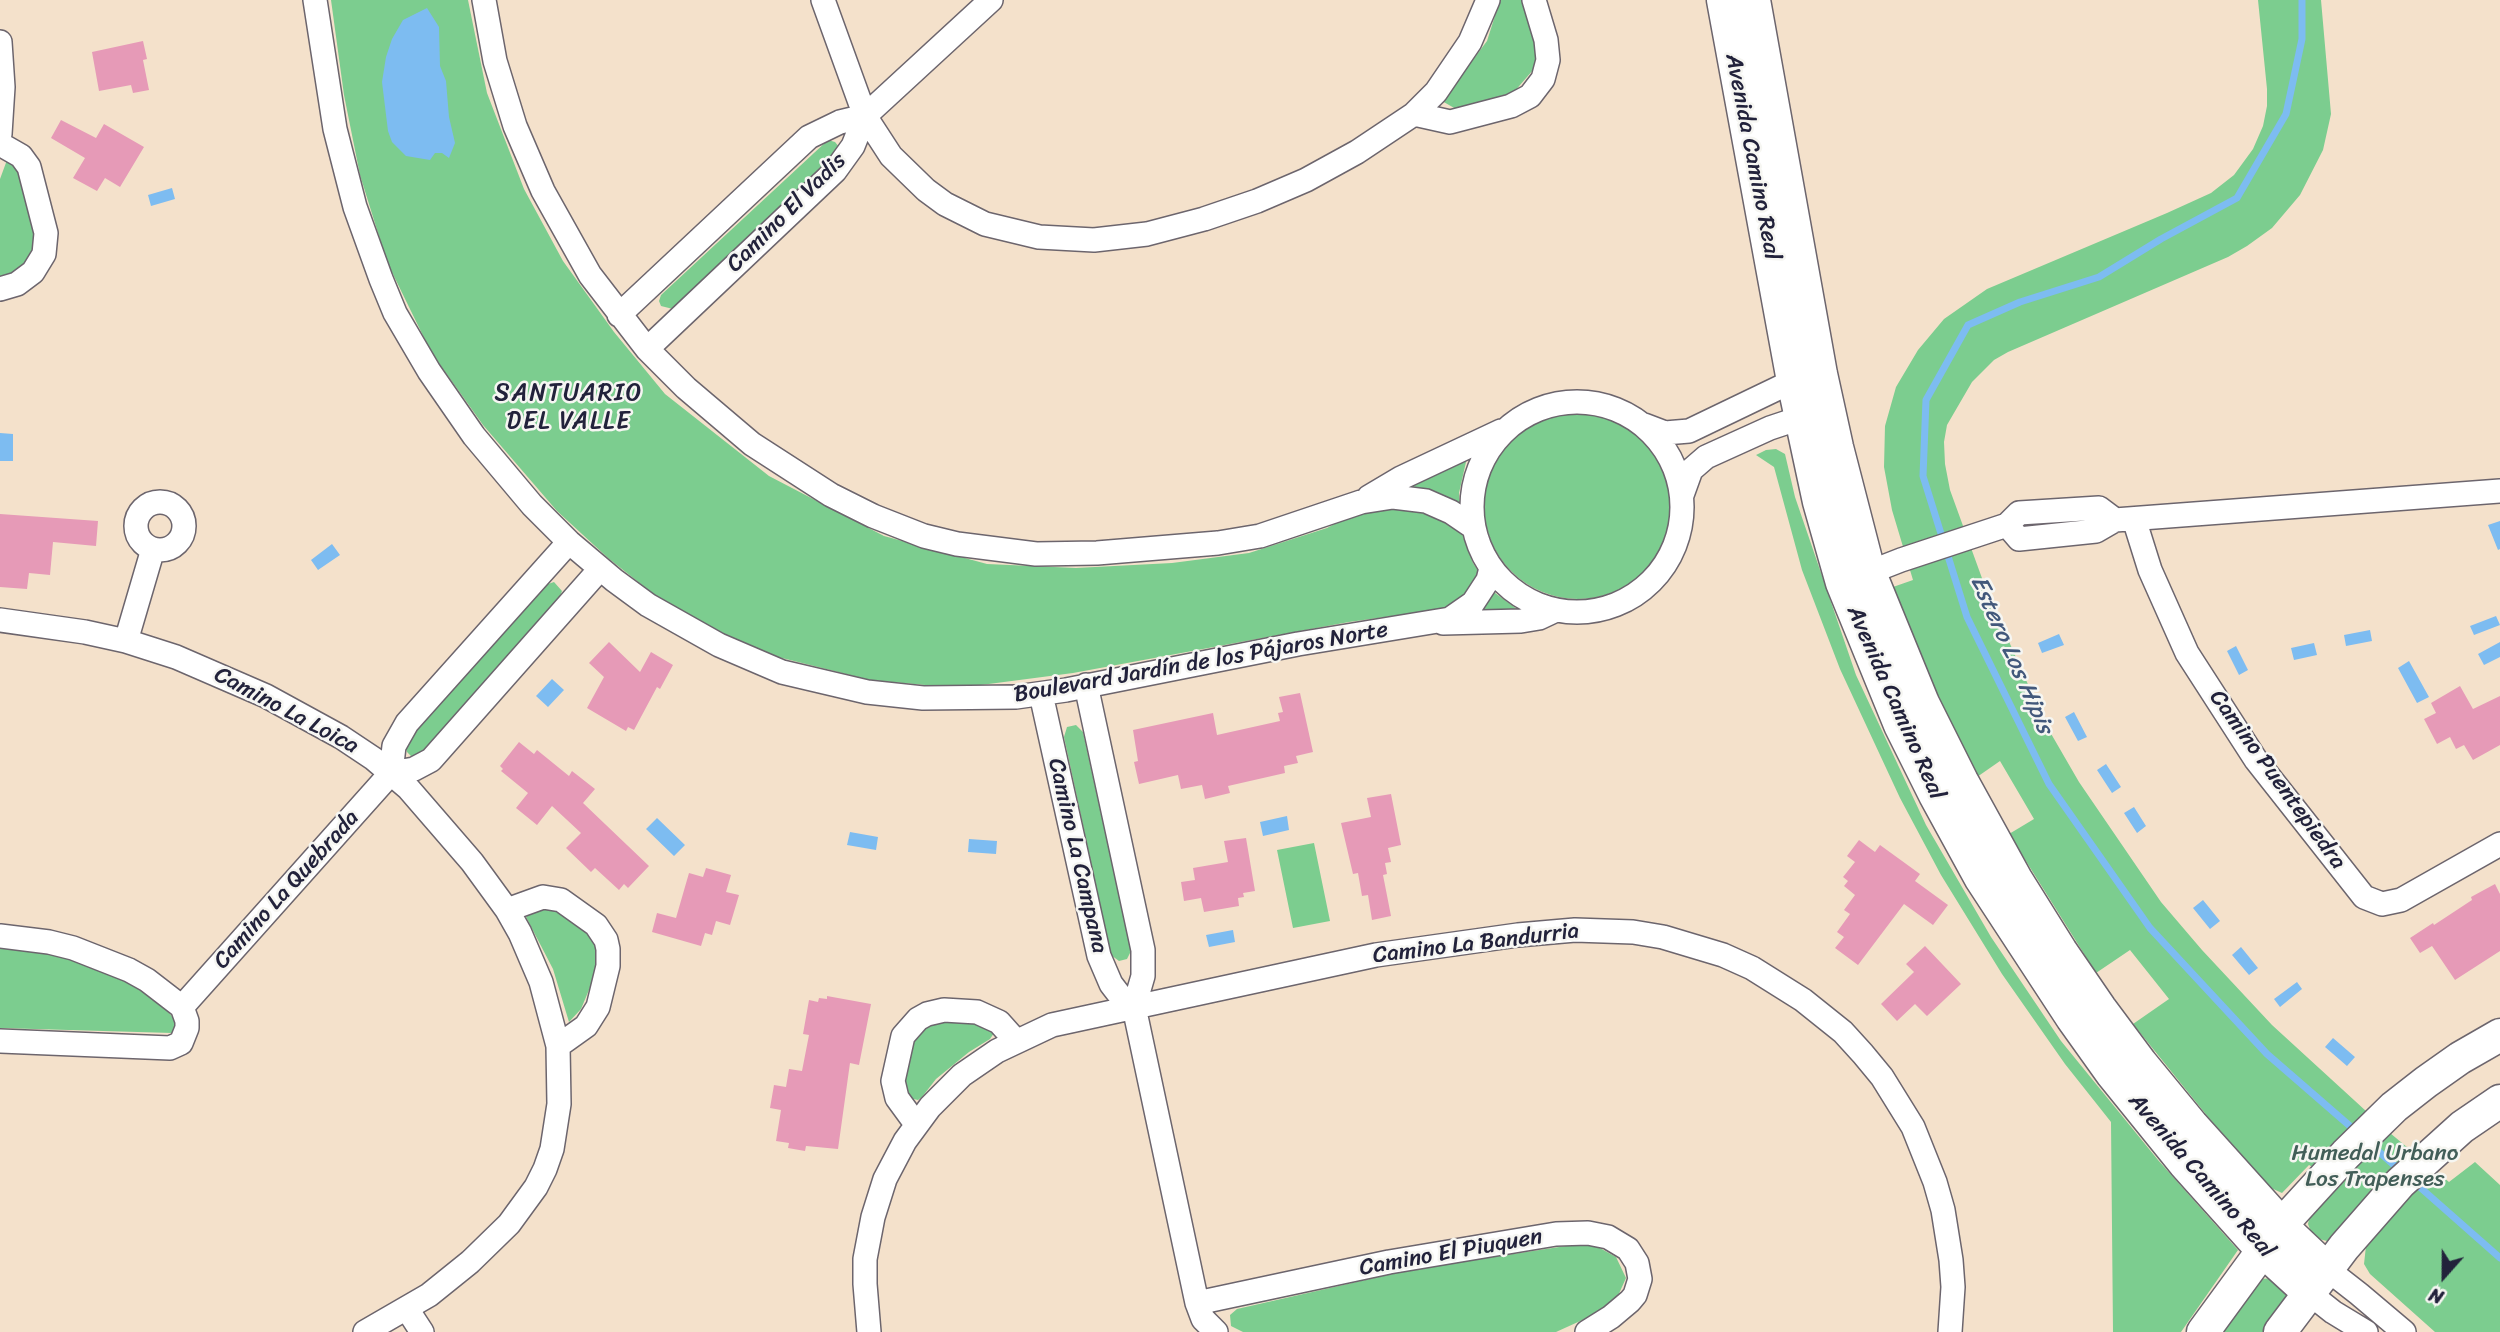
<!DOCTYPE html>
<html>
<head>
<meta charset="utf-8">
<style>
  body { margin:0 }
  #map { position:relative; width:2500px; height:1332px; overflow:hidden; background:#f4e1cb; font-family:Sriracha,sans-serif }
  canvas { display:block }
  .north { position:absolute; left:2409px; top:1241px; width:70px; height:70px; -webkit-text-stroke:5px #f6f6f2; paint-order:stroke; rotate:201deg; font-size:19px; font-weight:700; line-height:28px; text-align:center; color:#22223b }
  .north::after { content:''; display:block; margin:auto; width:24px; height:32px; background:#22223b; clip-path:polygon(50% 0,100% 100%,50% 72%,0 100%) }
</style>
</head>
<body>
<div id="map">
<canvas width="2500" height="1332"></canvas>
<div class="north">N</div>
</div>
<script>
const g = document.querySelector('canvas').getContext('2d');
g.lineJoin = 'round';
function fillPath(path, color) { g.fillStyle = color; g.fill(path, 'evenodd'); }
const poly = rows => new Path2D(rows.map(r => 'M' + r).join(''));
function stroke(path, color, width, dash) { g.strokeStyle = color; g.lineWidth = width; g.lineCap = dash ? 'butt' : 'round'; g.setLineDash(dash || []); g.stroke(path); }
function write(font, color, halo, rows, align = 'center') {
  g.font = font + ' Sriracha,sans-serif'; g.lineWidth = 5; g.setLineDash([]); g.textBaseline = 'middle'; g.strokeStyle = halo; g.fillStyle = color; for (const [text, x, y, turn = 0] of rows) {
    g.save(); g.translate(x, y); g.rotate((+turn || 0) * Math.PI / 180); g.textAlign = isNaN(turn) ? turn : align; if (halo) g.strokeText(text, 0, 0); g.fillText(text, 0, 0); g.restore();
  }
}
fillPath(poly([
  [331,0,468,0,487,93,524,189,563,261,614,332,665,394,769,476,884,536,987,564,1076,568,1172,563,1249,553,1327,528,1464,455,1466,462,1459,493,1461,531,1473,563,1491,590,1517,609,1513,615,1470,615,1421,612,1349,622,1073,673,958,688,870,680,758,652,661,600,608,558,557,511,483,425,431,352,387,262,360,175,344,95],
  [1500,0,1526,0,1537,52,1533,70,1514,92,1456,109,1442,101,1487,41],
  [2258,0,2321,0,2331,114,2323,150,2300,195,2272,228,2247,246,2228,257,2008,352,1994,360,1972,382,1947,425,1944,442,1945,464,1950,490,1987,592,2046,725,2079,782,2161,902,2202,950,2272,1025,2390,1133,2449,1182,2475,1162,2500,1185,2500,1332,2435,1332,2370,1274,2364,1264,2366,1246,2387,1222,2364,1205,2338,1238,2327,1241,2319,1239,2311,1232,2308,1224,2311,1211,2335,1179,2309,1165,2282,1193,2271,1188,2208,1117,2133,1024,2169,999,2130,950,2096,973,2009,834,2034,819,2000,761,1977,777,1931,684,1893,587,1913,580,1892,510,1884,467,1885,426,1896,387,1918,350,1944,319,1987,289,2167,213,2211,193,2234,175,2253,149,2263,126,2267,106,2267,89],
  [828,140,835,142,840,148,838,155,673,309,661,306,659,301,661,295],
  [7,160,22,170,37,241,25,267,11,276,0,278,0,179],
  '1484 505a94 94 0 1 1 188 0a94 94 0 1 1-188 0Z',
  [1776,449,1785,454,1795,497,1856,675,1926,825,1991,937,2061,1041,2158,1160,2238,1250,2181,1332,2113,1332,2111,1122,2065,1064,2002,974,1941,875,1900,798,1840,669,1802,570,1774,467,1756,455,1766,450],
  [554,582,562,591,558,602,423,754,412,757,407,752,405,744,542,586],
  [1076,725,1083,732,1131,951,1127,959,1119,961,1111,955,1064,737,1067,727],
  [1314,843,1330,921,1293,928,1277,850],
  [552,906,592,933,599,948,599,962,591,985,581,1009,569,1022,553,969,526,917,535,908],
  [0,946,59,954,117,975,155,999,171,1015,177,1025,172,1033,0,1028],
  [946,1020,988,1025,994,1033,990,1039,969,1052,936,1079,922,1097,918,1100,909,1098,905,1092,903,1074,912,1041,925,1026],
  [1579,1244,1598,1247,1616,1257,1626,1278,1617,1298,1589,1317,1556,1332,1243,1332,1231,1326,1230,1315,1237,1309,1414,1269],
  [2272,1278,2286,1289,2288,1301,2269,1332,2222,1332,2261,1279]
]), '#7ccd8f');
fillPath(poly([
  [427,8,439,27,440,66,446,81,449,117,455,143,449,158,442,153,435,153,430,160,406,156,392,142,388,131,382,82,386,57,392,39,403,20],
  [172,188,175,199,151,206,148,195],
  [0,433,13,434,13,461,0,461],
  [2500,521,2500,549,2498,550,2488,525],
  [332,544,340,555,318,570,311,560],
  [2496,616,2500,625,2474,635,2470,626],
  [2370,630,2372,641,2346,646,2344,635],
  [2059,634,2064,645,2042,653,2038,643],
  [2500,642,2500,657,2484,665,2478,654],
  [2314,643,2317,655,2294,660,2291,648],
  [2236,646,2248,670,2239,675,2227,651],
  [2409,661,2429,697,2417,703,2398,668],
  [552,679,564,690,548,707,536,696],
  [2074,712,2087,737,2078,741,2065,717],
  [2106,764,2121,787,2112,793,2097,770],
  [2134,807,2146,826,2137,833,2124,813],
  [1287,816,1289,830,1263,836,1260,822],
  [657,818,685,845,674,856,646,829],
  [850,832,878,837,876,850,847,845],
  [969,839,997,841,996,854,968,852],
  [2203,900,2220,921,2210,929,2193,908],
  [1233,930,1235,942,1209,947,1206,935],
  [2241,947,2258,968,2249,975,2232,955],
  [2297,982,2302,989,2280,1007,2274,999],
  [2333,1038,2355,1057,2347,1066,2325,1047]
]), '#7dbcf1');
stroke(poly([
  [2302,0,2302,39,2286,114,2237,198,2161,239,2099,277,2020,302,1968,325,1926,400,1923,476,1967,617,2049,784,2150,928,2267,1054,2358,1133],
  [2369,1143,2402,1172],
  [2414,1182,2500,1258]
]), '#7dbcf1', 7);
fillPath(poly([
  [143,41,147,59,143,60,149,90,133,93,131,85,99,91,92,52],
  [61,120,96,138,104,124,144,147,120,187,105,178,97,191,73,178,85,158,51,138],
  [0,514,98,521,96,546,53,542,50,575,29,573,27,589,0,587],
  [609,642,640,672,651,652,673,665,660,689,657,687,634,730,628,727,626,731,587,708,604,677,589,663],
  [2460,686,2473,709,2500,696,2500,745,2473,760,2464,745,2456,749,2450,737,2437,744,2424,719,2436,713,2431,703],
  [1300,693,1313,752,1296,756,1298,763,1284,766,1285,773,1228,786,1230,793,1205,799,1202,785,1181,789,1178,775,1139,784,1134,762,1138,761,1133,730,1213,713,1217,735,1280,721,1278,713,1283,712,1279,697],
  [519,742,534,754,537,750,569,776,572,771,595,789,583,803,649,866,628,888,624,884,619,890,595,868,591,872,566,848,581,833,552,806,537,825,516,808,528,793,501,771,503,769,500,766],
  [1391,794,1401,845,1388,848,1391,862,1385,863,1387,874,1383,875,1391,916,1372,920,1368,895,1362,896,1358,873,1353,874,1341,823,1371,817,1367,798],
  [1246,838,1255,891,1243,893,1244,897,1238,898,1239,906,1204,912,1201,898,1184,901,1181,882,1195,880,1193,868,1228,862,1224,841],
  [1859,840,1875,852,1880,845,1920,874,1915,881,1948,905,1933,925,1904,904,1858,965,1835,948,1844,937,1837,932,1850,914,1844,910,1855,895,1844,886,1848,881,1843,877,1855,862,1847,856],
  [706,868,731,875,726,892,739,895,730,925,716,921,712,935,705,933,701,946,652,932,657,913,676,918,689,873,703,877],
  [2495,884,2500,894,2500,951,2455,980,2432,946,2420,953,2410,938,2433,923,2434,925,2472,900,2471,897],
  [1925,946,1961,984,1927,1016,1915,1004,1897,1021,1881,1004,1914,972,1906,964],
  [827,996,871,1004,859,1065,850,1063,838,1149,806,1146,805,1151,788,1148,789,1143,776,1141,781,1110,770,1108,774,1085,786,1087,789,1069,802,1071,809,1035,803,1034,809,1000,818,1002,819,998,827,999]
]), '#e69ab7');
const minor = poly([
  [315,0,335,129,355,207,381,279,395,313,429,371,474,436,532,505,569,542,614,580,648,605,719,645,782,672,867,692,923,698,1016,697,1066,690,1298,644,1450,619,1473,603,1488,580,1491,568],
  [484,0,495,61,515,126,543,191,590,275,647,349,686,388,752,444,831,495,873,516,924,536,957,544,1036,554,1097,553,1218,543,1260,536,1361,502,1393,497,1426,501,1451,512,1473,527],
  [823,0,865,116,891,156,926,190,945,204,985,224,1039,237,1094,240,1147,234,1204,219,1257,201,1306,180,1357,152,1414,114,1436,92,1470,42,1488,0],
  [0,42,3,87,0,134],
  [1414,114,1450,122,1511,106,1530,96,1543,79,1548,60,1546,40,1534,0],
  [0,144,21,156,29,167,46,233,44,254,33,272,17,284,0,289],
  [619,315,809,137,840,122,865,116],
  [647,349,835,171,853,146,865,116,991,0],
  '1472 507a105 105 0 1 1 210 0a105 105 0 1 1-210 0Z',
  [1644,425,1665,433,1689,431,1793,381,1806,378],
  [1682,495,1691,470,1706,457,1770,428,1815,413],
  [1369,497,1401,478,1501,431],
  '136 526a24 24 0 1 1 48 0a24 24 0 1 1-48 0Z',
  [2134,519,2150,570,2187,653,2256,760,2364,897,2382,904,2401,900,2500,844],
  [2007,525,2019,539,2096,531,2115,520,2500,491],
  [1855,578,1901,560,2007,525,2019,513,2099,508,2115,520],
  [0,620,85,632,126,641,176,657,266,696,341,737,374,759,408,788,472,862,507,910,520,933,541,982,558,1046,559,1104,552,1149,545,1169,536,1187,509,1224,470,1262,429,1295,365,1332],
  [1443,623,1521,621,1539,618,1556,610],
  [126,641,153,549],
  [1086,685,1143,950,1143,976,1134,1007,1197,1303,1203,1319,1216,1332],
  [1041,694,1099,956,1111,984,1121,997,1134,1007],
  [391,773,414,769,431,760,600,569],
  [507,910,543,897,561,900,596,925,606,940,608,949,608,966,598,1007,586,1026,558,1046],
  [0,936,49,942,73,948,129,970,147,980,182,1007,187,1021,187,1028,181,1043,170,1048,0,1041],
  [182,1007,391,773,394,746,407,723,569,542],
  [916,1124,897,1098,893,1081,903,1036,918,1019,927,1014,944,1010,977,1012,999,1022,1016,1041],
  [2327,1269,2359,1294,2404,1332],
  [2309,1293,2333,1312,2366,1332],
  [1197,1303,1389,1262,1556,1234,1588,1233,1608,1237,1628,1249,1637,1263,1640,1279,1635,1295,1630,1301,1611,1317,1587,1332],
  [407,1309,422,1332],
  [869,1332,865,1284,865,1259,873,1217,885,1179,905,1141,930,1107,962,1075,997,1051,1052,1025,1376,955,1518,935,1575,930,1633,932,1663,937,1723,955,1752,968,1803,1000,1843,1032,1863,1054,1882,1077,1913,1127,1935,1182,1943,1210,1951,1260,1953,1287,1950,1332]
]);
const secondary = poly([
  [1723,0,1793,381,1819,502,1842,583,1900,725,1935,795,1981,879,2072,1018,2112,1074,2184,1163,2262,1250,2309,1293],
  [1754,0,1821,374,1837,447,1869,571,1923,703,1962,781,2016,879,2061,951,2100,1008,2141,1063,2192,1125,2292,1236,2327,1269],
  [2203,1332,2282,1224,2346,1154,2394,1107,2426,1082,2460,1058,2500,1035],
  [2280,1332,2344,1247,2400,1183,2462,1127,2500,1101]
]);
stroke(minor, '#6c656d', 26);
stroke(secondary, '#6c656d', 35);
stroke(minor, '#fff', 23);
stroke(secondary, '#fff', 32);
write('23px', '#22223b', '#f6f6f2', [
  ["Avenida Camino Real",1752,157,79],
  ["Camino El Vadis",787,213,-45],
  ["Boulevard Jardín de los Pájaros Norte",1201,663,-10],
  ["Avenida Camino Real",1895,703,66],
  ["Camino La Loica",286,711,28],
  ["Camino Puentepiedra",2277,780,54],
  ["Camino La Campana",1077,856,77],
  ["Camino La Quebrada",287,890,-48],
  ["Camino La Bandurria",1476,944,-7],
  ["Avenida Camino Real",2201,1176,49],
  ["Camino El Piuquen",1451,1253,-10]
]);
write('23px', '#425e58', '#f6f6f2', [
  ["Humedal Urbano",2375,1154],
  ["Los Trapenses",2375,1180]
]);
g.letterSpacing = '2px';
write('24px', '#22223b', '#f6f6f2', [
  ["SANTUARIO",569,394],
  ["DEL VALLE",569,422]
]);
g.letterSpacing = '0px';
write('italic 24px', '#42587b', '#f6f6f2', [
  ["Estero Los Hipis",2011,655,66]
]);
</script>
</body>
</html>
